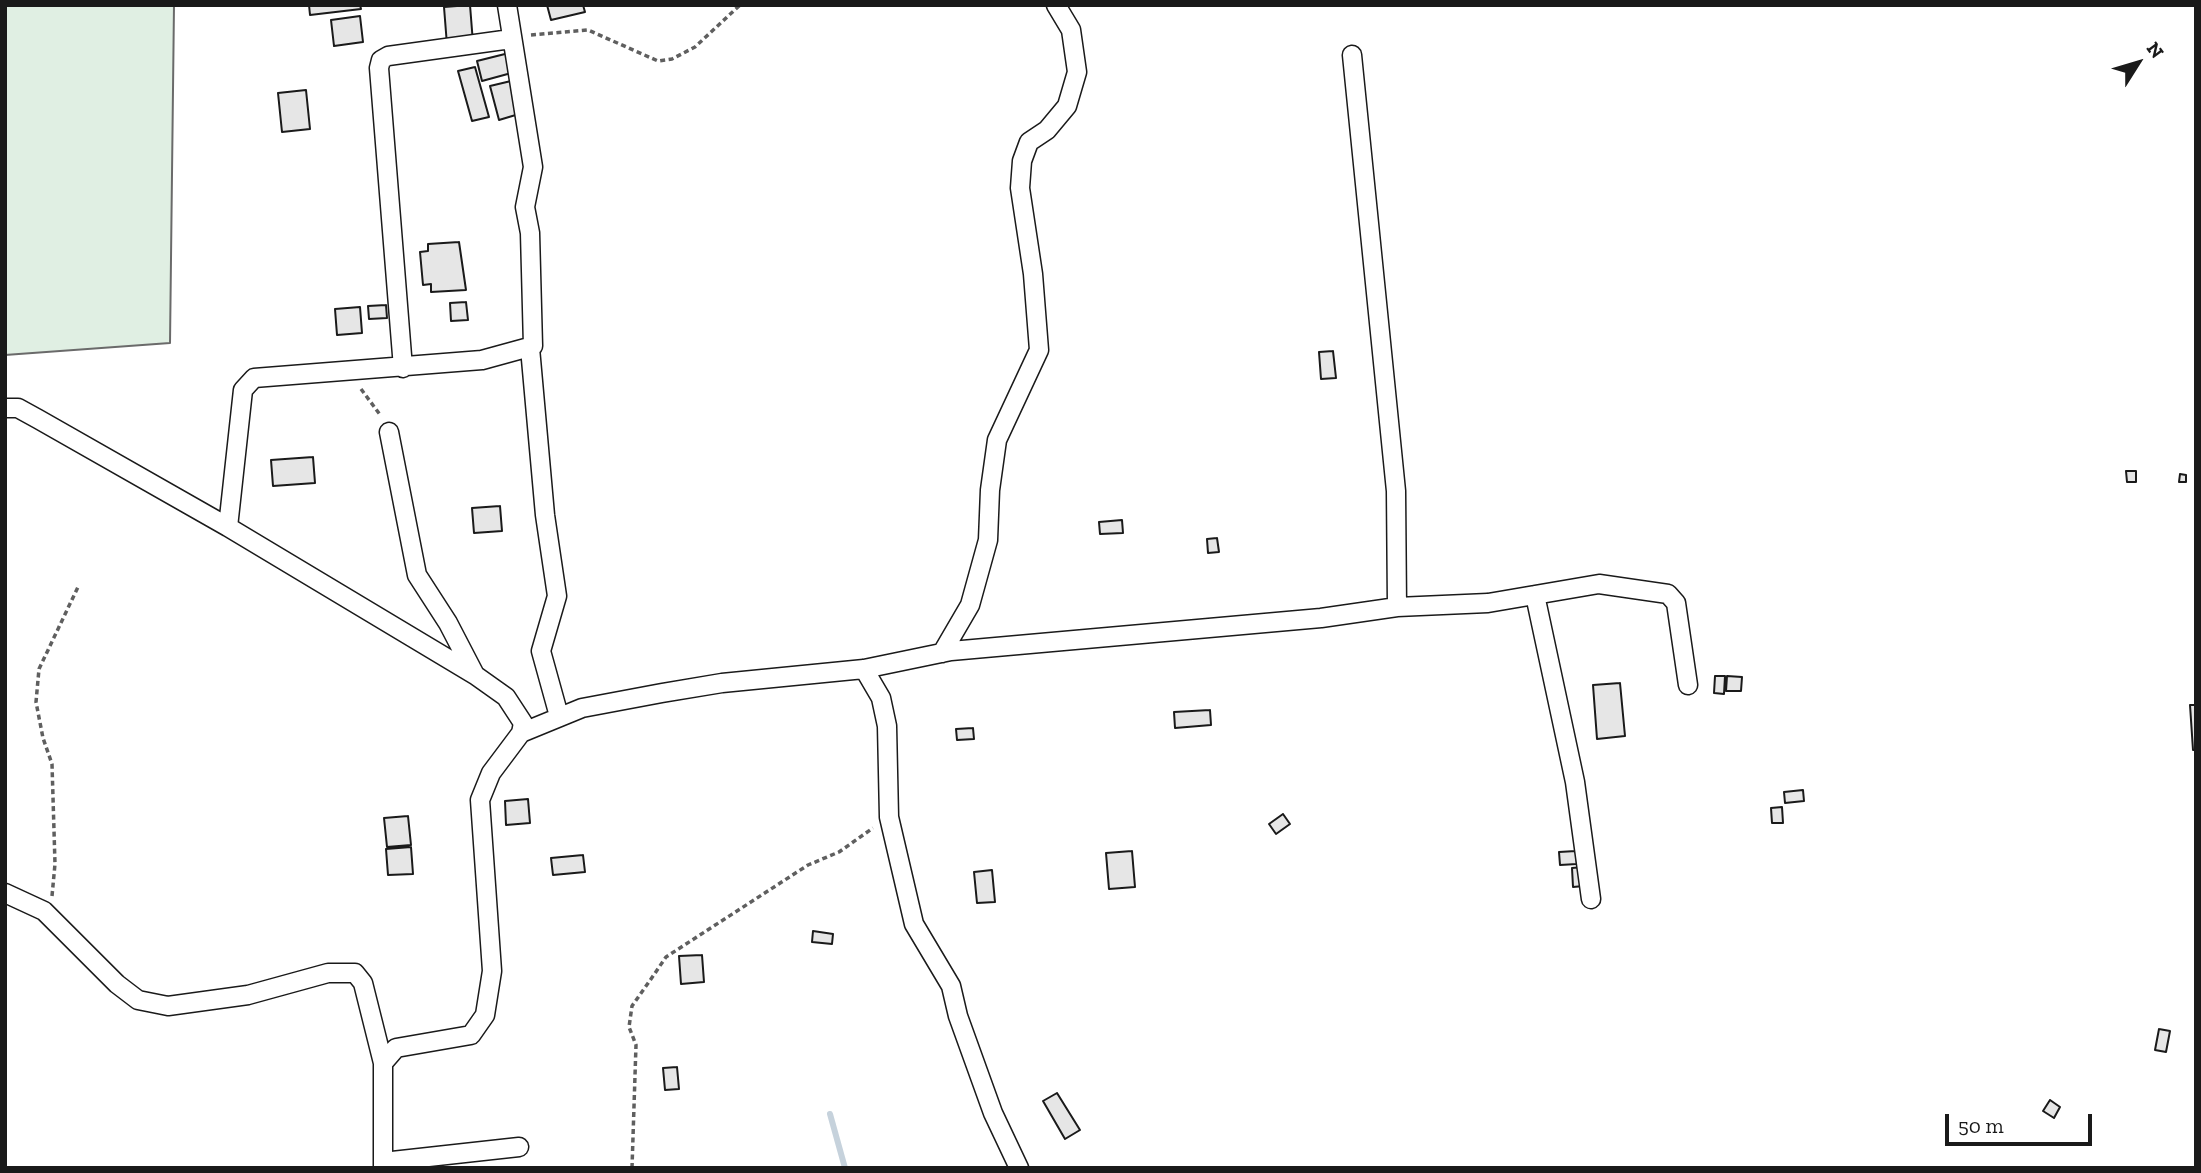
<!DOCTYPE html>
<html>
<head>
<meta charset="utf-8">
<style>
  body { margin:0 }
  #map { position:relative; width:2201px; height:1173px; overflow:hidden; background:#fff; font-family:"Zilla Slab",serif }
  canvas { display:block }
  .frame { position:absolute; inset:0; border:7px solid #1a1a1a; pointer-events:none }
  .north { position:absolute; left:2103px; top:28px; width:70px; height:70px; -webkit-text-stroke:5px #fff; paint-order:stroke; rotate:53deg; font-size:19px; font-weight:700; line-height:28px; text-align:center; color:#1a1a1a }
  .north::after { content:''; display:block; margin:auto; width:24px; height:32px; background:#1a1a1a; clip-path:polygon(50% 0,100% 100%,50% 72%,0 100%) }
  .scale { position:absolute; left:1945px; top:1114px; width:147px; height:32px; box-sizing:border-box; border:4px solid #1a1a1a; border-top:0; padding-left:9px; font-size:21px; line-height:24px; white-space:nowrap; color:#1a1a1a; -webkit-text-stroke:5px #fff; paint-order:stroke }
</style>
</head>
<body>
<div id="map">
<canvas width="2201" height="1173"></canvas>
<div class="frame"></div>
<div class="north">N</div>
<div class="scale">50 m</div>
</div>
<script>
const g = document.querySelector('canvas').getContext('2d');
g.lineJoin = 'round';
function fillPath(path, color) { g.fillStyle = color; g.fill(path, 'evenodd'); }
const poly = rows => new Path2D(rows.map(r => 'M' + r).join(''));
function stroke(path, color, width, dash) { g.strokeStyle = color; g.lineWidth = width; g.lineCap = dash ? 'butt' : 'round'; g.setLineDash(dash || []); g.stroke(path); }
const green = poly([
  [5,5,174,5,170,343,5,355,5,5]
]);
fillPath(green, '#e0efe3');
stroke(green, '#6a6a6a', 2);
stroke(poly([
  [830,1114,845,1168]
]), '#c6d2dc', 6);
const building = poly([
  [309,5,360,5,361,9,310,15,309,5],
  [470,5,473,43,447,45,444,7,470,5],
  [547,5,583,5,585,12,551,20,547,5],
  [360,16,363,42,334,46,331,20,360,16],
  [509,53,515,72,482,81,477,61,509,53],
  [475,67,489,117,472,121,458,71,475,67],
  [511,81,519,114,499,120,490,86,511,81],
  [306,90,310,129,282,132,278,93,306,90],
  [459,242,466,290,431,292,431,284,423,285,420,252,428,251,428,244,459,242],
  [466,302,468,320,451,321,450,303,466,302],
  [386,305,387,318,369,319,368,306,386,305],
  [360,307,362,333,337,335,335,309,360,307],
  [1333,351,1336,378,1321,379,1319,352,1333,351],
  [313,457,315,483,273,486,271,460,313,457],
  [2126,471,2136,471,2136,482,2127,482,2126,471],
  [2180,474,2186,475,2186,482,2179,482,2180,474],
  [500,506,502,531,474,533,472,508,500,506],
  [1122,520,1123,533,1100,534,1099,522,1122,520],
  [1217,538,1219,552,1208,553,1207,539,1217,538],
  [1715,676,1725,676,1724,694,1714,693,1715,676],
  [1727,676,1742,677,1741,691,1726,691,1727,676],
  [1620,683,1625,736,1597,739,1593,685,1620,683],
  [2190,705,2196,705,2196,750,2193,750,2190,705],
  [1210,710,1211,725,1175,728,1174,712,1210,710],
  [973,728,974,739,957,740,956,729,973,728],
  [1803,790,1804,801,1785,803,1784,792,1803,790],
  [528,799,530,823,506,825,505,801,528,799],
  [1782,807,1783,823,1772,823,1771,808,1782,807],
  [1283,814,1290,824,1276,834,1269,824,1283,814],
  [408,816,411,845,387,847,384,818,408,816],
  [411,847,413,874,388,875,386,849,411,847],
  [1132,851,1135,887,1109,889,1106,853,1132,851],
  [1576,851,1577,864,1560,865,1559,852,1576,851],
  [583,855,585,872,553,875,551,858,583,855],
  [1583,867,1584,886,1573,887,1572,868,1583,867],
  [992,870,995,902,977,903,974,872,992,870],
  [813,931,833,934,832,944,812,942,813,931],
  [702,955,704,982,681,984,679,956,702,955],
  [2159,1029,2170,1031,2166,1052,2155,1050,2159,1029],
  [677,1067,679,1089,665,1090,663,1068,677,1067],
  [1057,1093,1080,1130,1065,1139,1043,1101,1057,1093],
  [2050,1100,2060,1107,2054,1118,2043,1111,2050,1100]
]);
fillPath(building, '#e6e6e6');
stroke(building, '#1a1a1a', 2);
const minor = poly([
  [1352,55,1396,491,1397,607],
  [530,348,545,515,557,596,541,651,559,716],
  [403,368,379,68,381,60,388,56,511,39],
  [5,408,18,408,38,419,228,527],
  [389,432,417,575,448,623,475,675],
  [1535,595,1575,782,1591,899],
  [942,653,970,605,988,540,990,490,997,440,1039,350,1033,274,1020,188,1022,161,1029,142,1047,130,1067,106,1077,72,1071,30,1056,5],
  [864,669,881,698,887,726,889,817,914,924,951,986,958,1016,993,1113,1019,1168],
  [521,733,582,708,662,693,722,683,864,669,951,651,1321,618,1397,607,1488,603,1599,584,1668,594,1676,603,1688,685],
  [5,893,44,911,117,984,138,1000,168,1006,248,995,328,973,355,973,363,983,383,1063],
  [383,1162,519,1147],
  [383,1168,383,1063,396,1048,471,1035,485,1015,492,971,480,800,491,773,521,733,523,723,506,697,475,675,228,527,243,390,254,378,482,360,533,346,530,233,525,207,533,167,507,5]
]);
stroke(minor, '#1a1a1a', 21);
stroke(poly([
  [531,35,588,30,658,61,672,59,695,47,740,5],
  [361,389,381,416],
  [52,896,55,864,52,764,43,738,36,702,39,669,78,587],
  [632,1168,636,1045,629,1027,632,1006,651,979,666,957,686,944,808,865,839,852,873,828]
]), '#5f5f5f', 3.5, [5, 3.5]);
stroke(minor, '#fff', 18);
</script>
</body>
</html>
